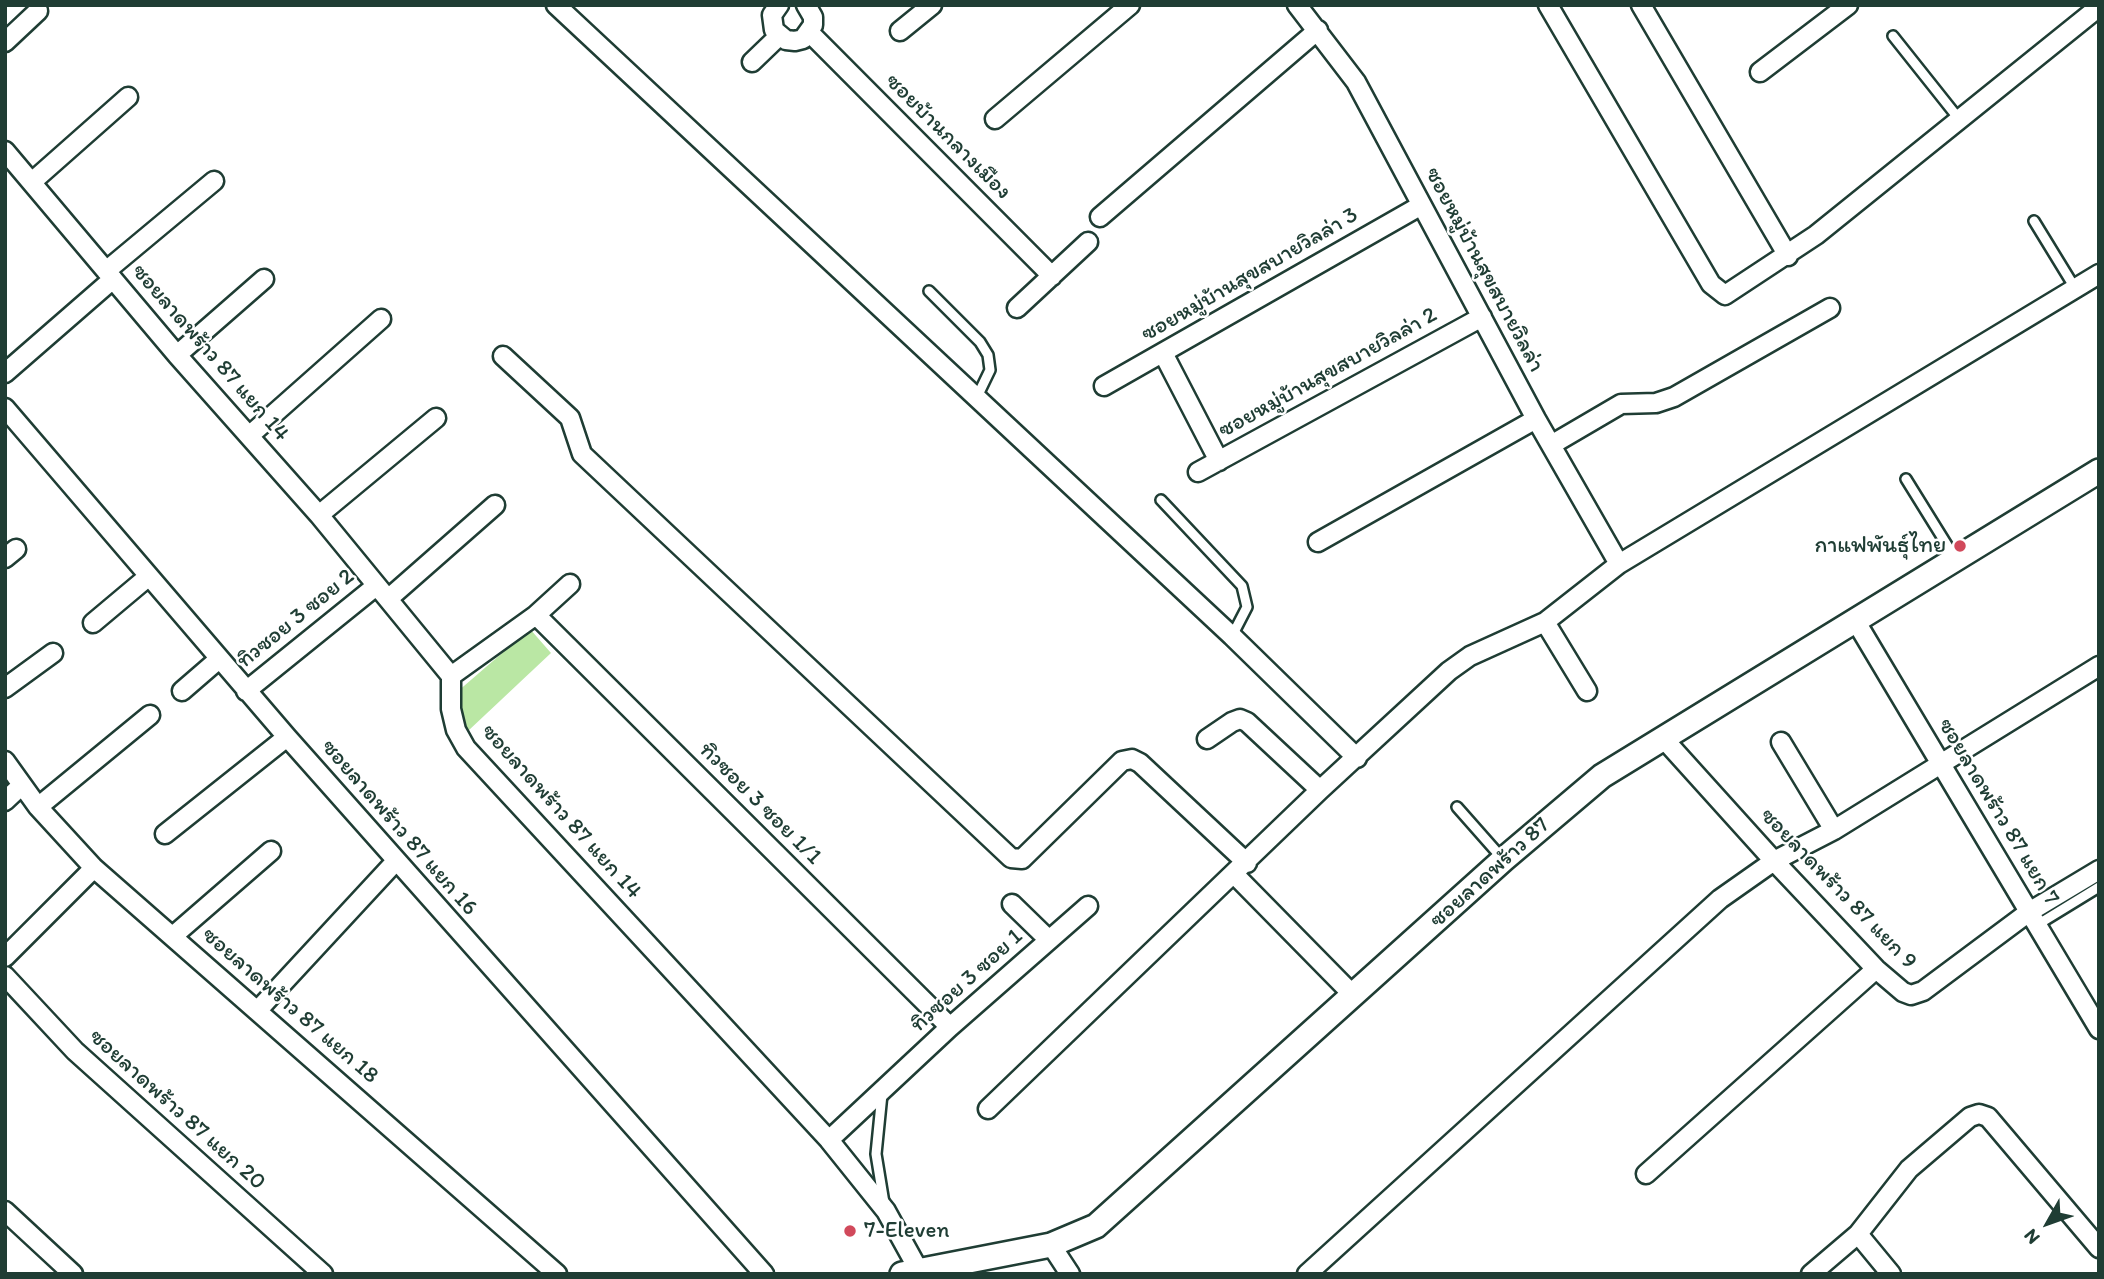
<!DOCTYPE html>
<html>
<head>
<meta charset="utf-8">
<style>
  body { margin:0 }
  #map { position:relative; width:2104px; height:1279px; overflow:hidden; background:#fff; font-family:Itim,sans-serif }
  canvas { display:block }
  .frame { position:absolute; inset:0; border:7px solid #1f3d34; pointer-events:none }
  .north { position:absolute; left:2013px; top:1188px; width:70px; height:70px; -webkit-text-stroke:5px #fff; paint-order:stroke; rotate:230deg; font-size:19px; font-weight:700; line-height:28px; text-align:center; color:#1f3d34 }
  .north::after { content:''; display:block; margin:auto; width:24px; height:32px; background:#1f3d34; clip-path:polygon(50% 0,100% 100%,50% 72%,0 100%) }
</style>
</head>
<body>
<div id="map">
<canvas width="2104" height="1279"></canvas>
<div class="frame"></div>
<div class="north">N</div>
</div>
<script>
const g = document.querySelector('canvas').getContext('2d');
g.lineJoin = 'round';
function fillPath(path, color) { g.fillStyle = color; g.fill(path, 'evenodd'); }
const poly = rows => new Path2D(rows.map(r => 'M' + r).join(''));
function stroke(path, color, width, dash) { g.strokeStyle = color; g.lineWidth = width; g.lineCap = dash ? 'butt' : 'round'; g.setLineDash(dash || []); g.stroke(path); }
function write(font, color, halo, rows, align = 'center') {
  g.font = font + ' Itim,"Playpen Sans Thai",sans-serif'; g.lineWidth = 5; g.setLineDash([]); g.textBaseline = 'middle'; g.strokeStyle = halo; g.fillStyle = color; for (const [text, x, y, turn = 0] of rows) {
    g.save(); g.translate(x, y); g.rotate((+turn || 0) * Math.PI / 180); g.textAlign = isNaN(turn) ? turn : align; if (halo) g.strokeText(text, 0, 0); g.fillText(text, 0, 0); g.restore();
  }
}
fillPath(poly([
  [530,629,551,653,468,731,459,719,457,692]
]), '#bae7a4');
const service = poly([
  [1893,36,1959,119],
  [2034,221,2075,288],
  [929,291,980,342,988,355,990,370,976,399],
  [1906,479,1955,558],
  [1161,500,1242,586,1247,607,1232,636],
  [1457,807,1502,858],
  [2037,925,2099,887],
  [882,1094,876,1154,884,1203]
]);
const minor = poly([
  [556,5,1232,636,1357,758],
  [779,5,772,15,774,30,786,40,795,41,803,39,813,25,813,17,806,5],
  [1297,5,1356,82,1536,419,1619,564],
  [1548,5,1711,284,1725,295,1816,235,2099,7],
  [1641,5,1788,256],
  [900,31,932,5],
  [810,33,1052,276],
  [5,42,38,11],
  [752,62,779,36],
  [1760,72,1848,5],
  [995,119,1130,5],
  [5,151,177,355,319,515,451,676,451,709,456,730,466,748,829,1140,886,1211,918,1269],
  [33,181,128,97],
  [1100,217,1318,30],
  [106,271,214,181],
  [1017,308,1088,242],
  [1163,353,1219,461],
  [177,355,264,279],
  [503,356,570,418,582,454,1011,858,1022,859,1122,761,1132,759,1140,763,1247,863],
  [5,373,113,279],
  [1104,386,1420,206],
  [5,408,287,737,764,1274],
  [249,436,381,319],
  [1551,445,1621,404,1656,403,1674,397,1830,308],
  [1198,472,1482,317],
  [319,515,436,418],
  [1318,542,1536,419],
  [5,558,16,549],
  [388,599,495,505],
  [536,615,570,584],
  [1855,620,2099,1029],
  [1545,622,1587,691],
  [93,623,149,576],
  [451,676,536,615,950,1027],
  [5,688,53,653],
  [182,691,219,659],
  [246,691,376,586],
  [1663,738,1774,861,1876,969,1903,992,1911,995,1923,991,2029,912,2099,870],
  [1207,739,1232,722,1240,719,1247,722,1320,790],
  [1781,742,1834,830],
  [5,761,38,807,94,868,557,1274],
  [5,801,22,785],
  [38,807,150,715],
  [165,834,287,737],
  [1235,875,1354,996],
  [1012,904,1049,940],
  [173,936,271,851],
  [5,957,94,868],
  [5,976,75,1051,323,1274],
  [258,1010,396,861],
  [988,1109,1320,790,1449,671,1470,656,1545,622,1619,564,2099,274],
  [829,1140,950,1027,1088,906],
  [1646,1174,1876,969],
  [5,1211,73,1274],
  [1858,1234,1891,1274],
  [1051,1245,1070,1274],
  [1307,1274,1720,899,1774,861,1834,830,2099,666],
  [1811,1274,1858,1234,1909,1169,1970,1117,1979,1114,1988,1117,2099,1248]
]);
const tertiary = poly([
  [902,1274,1051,1245,1096,1226,1504,859,1602,776,2099,471]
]);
stroke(service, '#1f3d34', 14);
stroke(minor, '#1f3d34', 23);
stroke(tertiary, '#1f3d34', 28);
stroke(service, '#fff', 9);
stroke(minor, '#fff', 18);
stroke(tertiary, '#fff', 23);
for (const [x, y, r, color] of [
  [1960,546,7,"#d1495b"],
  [850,1231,7,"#d1495b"]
]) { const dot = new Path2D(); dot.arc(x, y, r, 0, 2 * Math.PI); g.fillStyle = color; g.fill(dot); stroke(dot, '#fff', 2.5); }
write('23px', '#1f3d34', '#fff', [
  ["ซอยบ้านกลางเมือง",948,137,45],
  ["ซอยหมู่บ้านสุขสบายวิลล่า",1484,270,62],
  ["ซอยหมู่บ้านสุขสบายวิลล่า 3",1250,275,-30],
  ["ซอยลาดพร้าว 87 แยก 14",210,353,49],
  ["ซอยหมู่บ้านสุขสบายวิลล่า 2",1328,373,-29],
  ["ทิวซอย 3 ซอย 2",296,619,-39],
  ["ทิวซอย 3 ซอย 1/1",760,804,45],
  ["ซอยลาดพร้าว 87 แยก 14",561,812,48],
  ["ซอยลาดพร้าว 87 แยก 7",1998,812,59],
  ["ซอยลาดพร้าว 87 แยก 16",399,828,49],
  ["ซอยลาดพร้าว 87",1490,873,-42],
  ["ซอยลาดพร้าว 87 แยก 9",1838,889,46],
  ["ทิวซอย 3 ซอย 1",967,981,-42],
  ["ซอยลาดพร้าว 87 แยก 18",290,1006,41],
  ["ซอยลาดพร้าว 87 แยก 20",177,1110,42]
]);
write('23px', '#1f3d34', '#fff', [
  ["กาแฟพันธ์ุไทย",1946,546],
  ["7-Eleven",864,1231,"left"]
], 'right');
</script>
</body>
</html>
